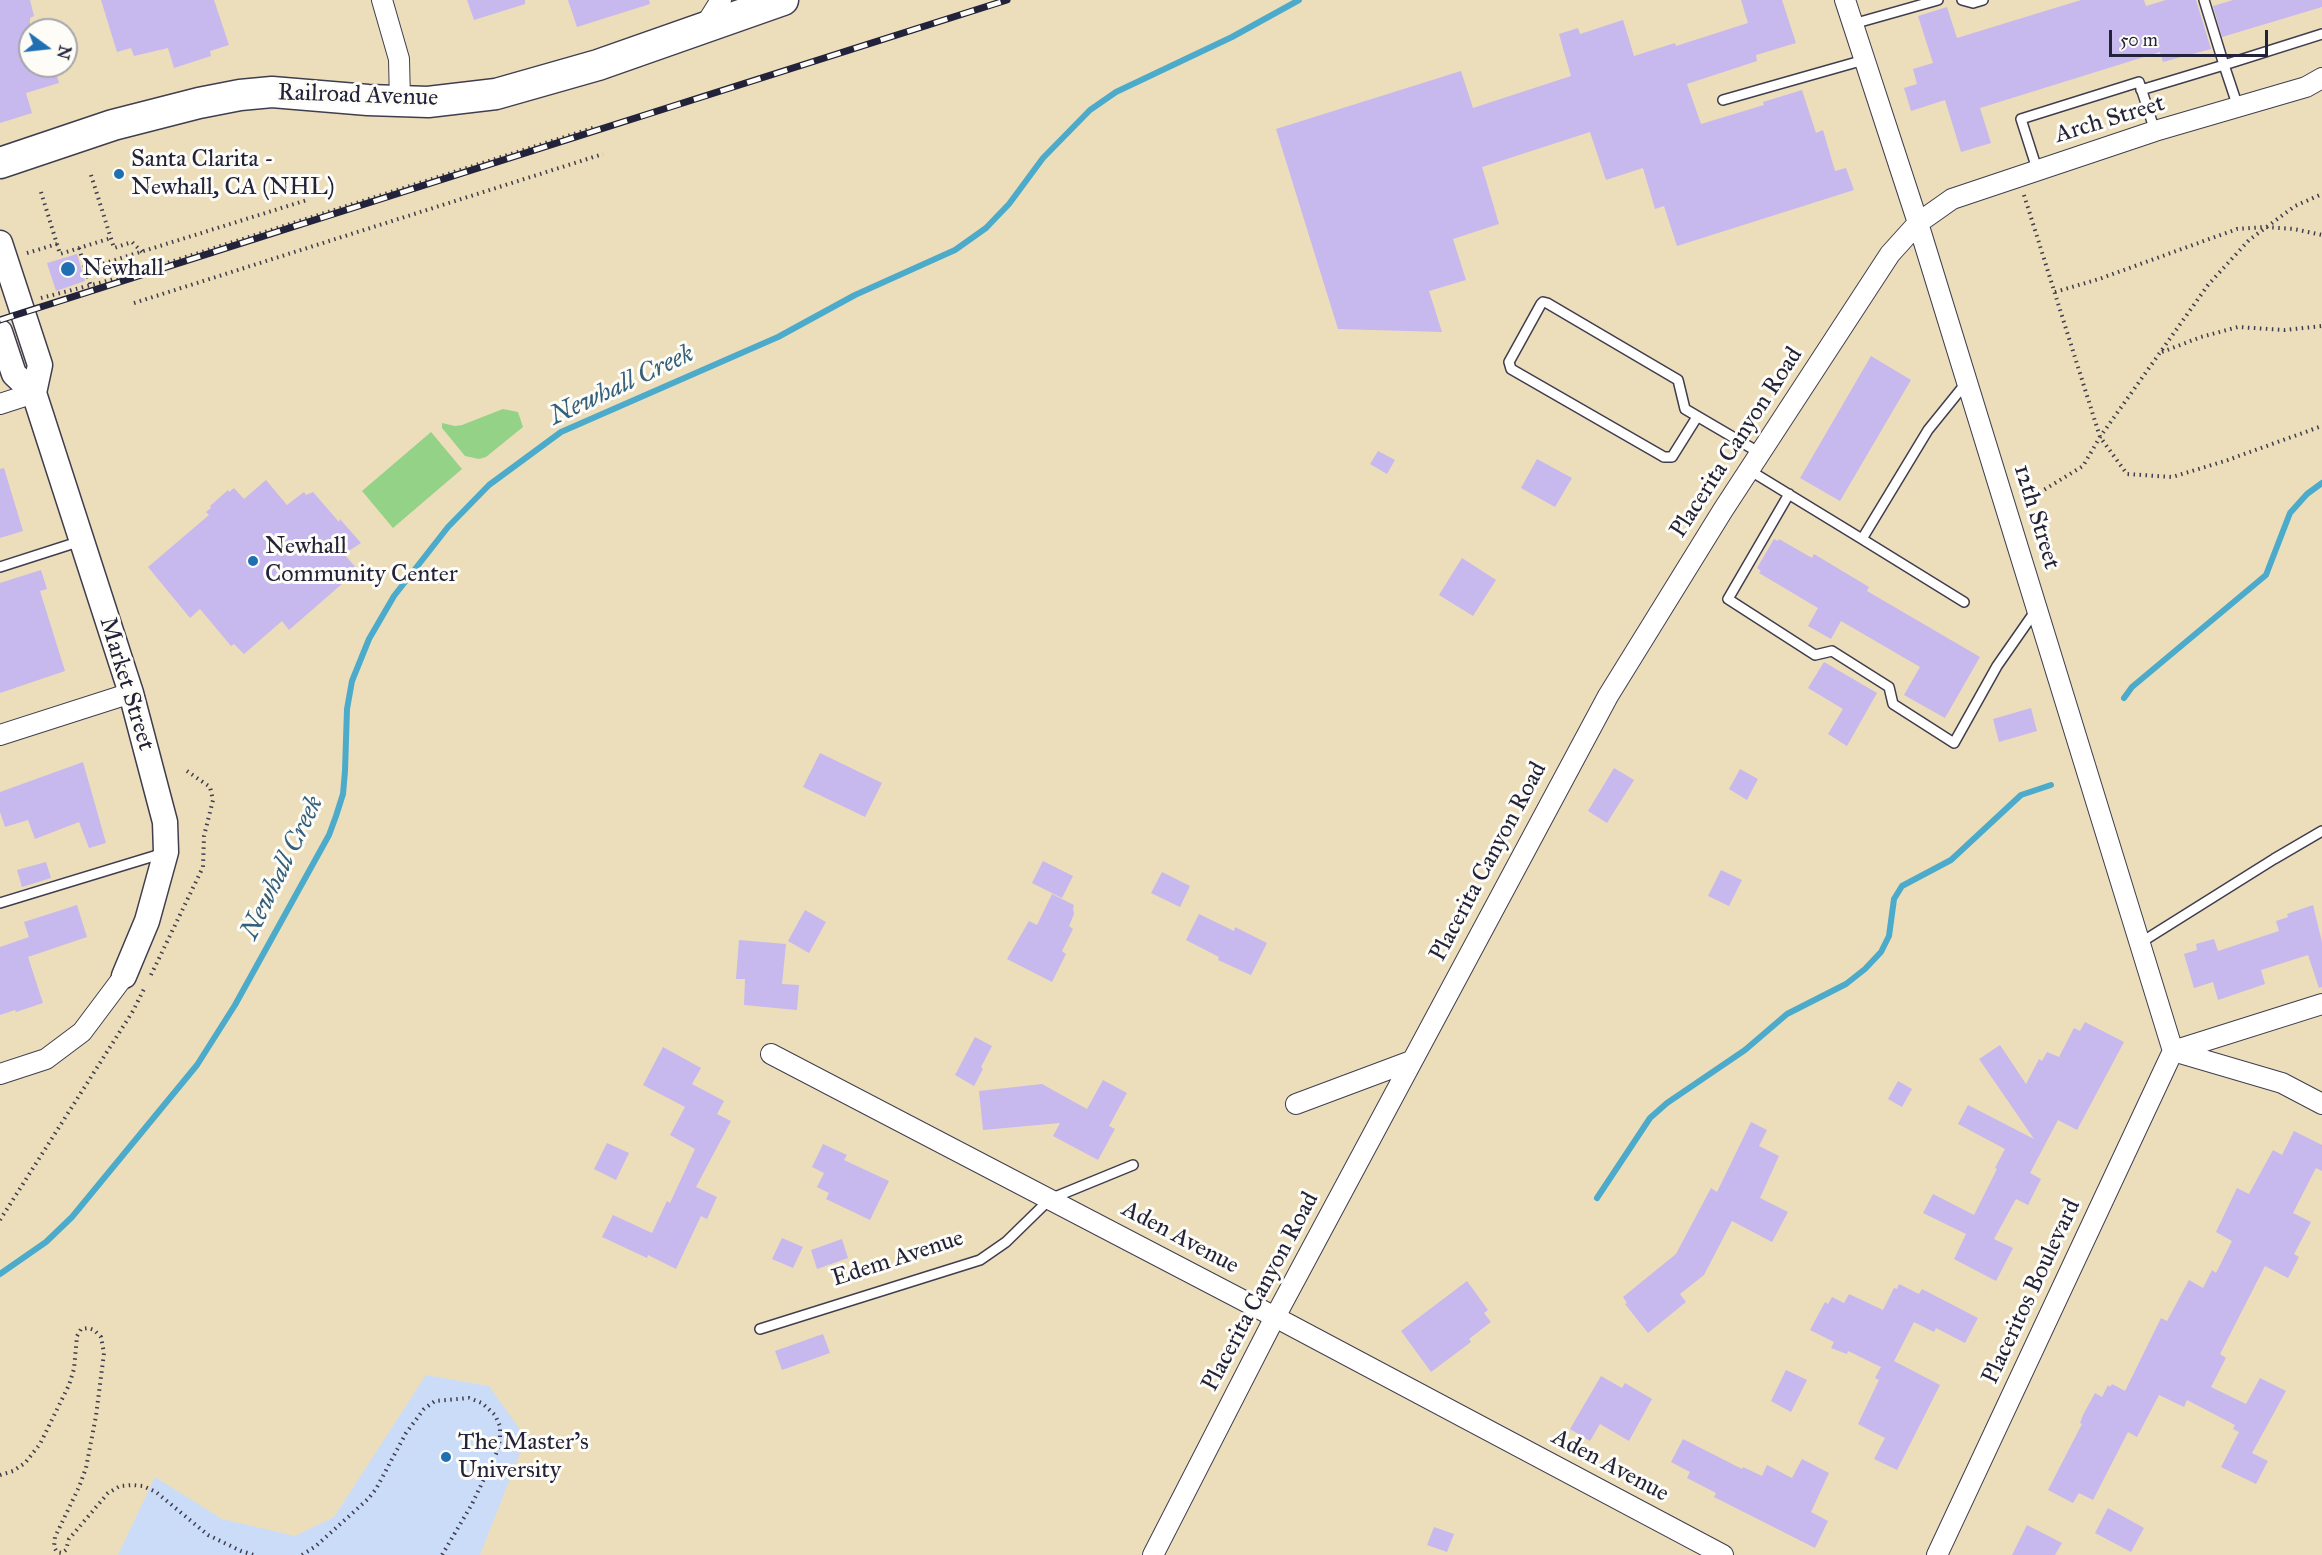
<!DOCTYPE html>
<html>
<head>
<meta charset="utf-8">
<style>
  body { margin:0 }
  #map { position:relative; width:2322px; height:1555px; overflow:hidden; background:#ecdebb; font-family:"IM FELL Great Primer",serif }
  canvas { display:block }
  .north { position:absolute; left:18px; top:18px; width:60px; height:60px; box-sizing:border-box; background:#fdfcf7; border:2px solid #a5a5ac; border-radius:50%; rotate:105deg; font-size:16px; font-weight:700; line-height:24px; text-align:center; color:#22223b }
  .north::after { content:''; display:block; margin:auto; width:21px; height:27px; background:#1f6fb2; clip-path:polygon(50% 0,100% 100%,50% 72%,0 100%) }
  .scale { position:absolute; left:2109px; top:30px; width:159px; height:27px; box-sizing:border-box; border:3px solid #22223b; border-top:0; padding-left:8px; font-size:18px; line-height:21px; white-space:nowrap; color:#22223b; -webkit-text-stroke:4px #fdfcf7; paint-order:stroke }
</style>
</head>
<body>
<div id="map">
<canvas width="2322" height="1555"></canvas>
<div class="north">N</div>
<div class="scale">50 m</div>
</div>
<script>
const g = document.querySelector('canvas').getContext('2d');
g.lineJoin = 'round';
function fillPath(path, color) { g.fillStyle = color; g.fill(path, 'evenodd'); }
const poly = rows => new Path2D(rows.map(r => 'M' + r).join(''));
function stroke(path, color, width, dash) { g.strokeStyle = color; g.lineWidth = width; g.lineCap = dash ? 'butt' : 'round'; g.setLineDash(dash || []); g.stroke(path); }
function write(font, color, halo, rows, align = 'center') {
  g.font = font + ' "IM FELL Great Primer",serif'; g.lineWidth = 6; g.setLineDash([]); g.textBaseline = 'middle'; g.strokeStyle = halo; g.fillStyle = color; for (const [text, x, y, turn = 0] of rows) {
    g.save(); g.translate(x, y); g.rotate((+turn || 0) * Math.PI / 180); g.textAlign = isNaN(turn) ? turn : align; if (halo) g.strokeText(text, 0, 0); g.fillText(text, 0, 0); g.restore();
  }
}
fillPath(poly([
  [426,1375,489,1386,526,1438,480,1555,118,1555,155,1477,222,1519,295,1536,334,1517]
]), '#cbdcf9');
fillPath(poly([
  [503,409,518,412,523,427,486,457,479,459,465,456,442,428,442,423,455,426,462,425],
  [431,432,462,469,393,528,362,491]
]), '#94d288');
stroke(poly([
  [2124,698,2132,687,2266,575,2290,513,2307,494,2322,483],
  [1597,1198,1650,1118,1667,1103,1745,1050,1787,1014,1846,984,1865,969,1881,952,1889,936,1894,899,1902,886,1951,860,2021,795,2051,785],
  [0,1274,46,1242,72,1217,197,1065,235,1005,329,835,336,816,343,794,345,771,347,709,352,681,369,639,394,596,448,527,489,485,561,432,778,337,855,295,955,250,986,228,1009,204,1043,158,1090,110,1116,92,1232,37,1299,0]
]), '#4cabcb', 6);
fillPath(poly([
  [0,0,30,0,34,16,30,18,30,66,54,66,59,83,26,93,32,113,0,123],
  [101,0,214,0,229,45,210,51,211,56,174,68,168,48,134,56,131,48,117,52],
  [467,0,525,0,525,4,474,20],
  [568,0,649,0,650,4,577,27],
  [1741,0,1782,0,1796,43,1756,55,1757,61,1687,84,1701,124,1764,105,1763,102,1802,90,1816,133,1823,130,1835,171,1846,168,1854,190,1677,246,1664,206,1655,209,1643,168,1606,180,1590,132,1482,167,1499,224,1453,239,1466,280,1429,291,1442,332,1338,329,1276,129,1461,71,1473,108,1571,76,1559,34,1578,28,1580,34,1623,20,1634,56,1675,43,1676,46,1748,23],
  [2081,0,2144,0,2146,6,2166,0,2196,0,2211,49,2163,62,2160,52,1980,108,1991,143,1961,152,1945,100,1911,111,1904,88,1917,84,1913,69,1933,63,1918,16,1947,7,1957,38],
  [2233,0,2322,0,2322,7,2222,37,2213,6],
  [77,254,85,281,56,291,47,263],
  [1871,356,1911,380,1840,501,1800,478],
  [1378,451,1395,460,1387,474,1370,464],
  [1537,459,1572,478,1555,507,1521,488],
  [4,468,23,531,0,538,0,469],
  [266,480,287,505,304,492,306,495,313,492,339,522,340,519,361,543,344,554,358,570,289,630,282,621,244,654,234,644,231,646,200,609,190,618,148,567,209,515,206,512,211,508,210,506,228,490,229,492,234,488,244,499],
  [1774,539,1778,541,1779,539,1812,558,1814,554,1869,587,1867,591,1980,657,1945,718,1904,695,1920,667,1841,621,1831,639,1808,626,1818,608,1759,573,1761,571,1757,568],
  [1462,558,1496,580,1473,616,1439,595],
  [41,570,47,589,40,591,65,671,0,693,0,583],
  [1824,662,1877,693,1847,746,1828,734,1843,709,1808,688],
  [2031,708,2037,731,1999,742,1993,719],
  [820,753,882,783,865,817,803,787],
  [83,762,106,843,89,848,79,822,35,839,28,820,5,827,0,812,0,792],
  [1614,768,1634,780,1607,823,1588,811],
  [1740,769,1758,779,1747,800,1729,789],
  [1043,861,1073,876,1062,898,1032,883],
  [46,862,51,878,22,887,17,870],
  [1721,870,1742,880,1729,906,1708,896],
  [1162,872,1190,886,1180,907,1151,893],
  [1052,894,1074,905,1073,909,1074,914,1069,926,1073,929,1062,951,1066,954,1052,982,1007,959,1029,921,1037,925],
  [77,905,87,937,28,957,43,1003,16,1012,15,1010,0,1015,0,947,29,937,24,922],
  [2313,905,2322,942,2322,987,2319,988,2308,955,2261,970,2265,984,2218,1000,2213,982,2194,988,2184,954,2197,950,2196,944,2214,939,2218,951,2279,931,2276,921,2288,917,2287,914],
  [805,910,826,922,809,953,788,941],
  [1199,914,1234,931,1235,927,1267,943,1251,975,1218,960,1219,957,1186,940],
  [739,940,786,944,782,984,799,985,797,1010,744,1005,745,979,736,979],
  [2085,1022,2124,1042,2077,1130,2058,1120,2030,1173,2041,1179,2028,1205,2016,1199,1994,1239,2013,1248,1996,1281,1954,1259,1966,1234,1923,1213,1933,1194,1974,1215,1997,1169,1995,1168,2005,1149,1958,1124,1968,1105,2034,1139,1979,1059,2000,1045,2026,1084,2039,1059,2042,1061,2047,1052,2059,1057,2074,1028,2080,1031],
  [975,1037,992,1046,981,1067,983,1069,974,1086,955,1075],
  [663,1047,701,1068,692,1084,724,1101,717,1114,731,1121,696,1187,717,1197,707,1219,701,1216,676,1269,648,1255,647,1258,602,1237,613,1215,652,1233,667,1201,670,1203,695,1149,670,1135,685,1107,643,1085],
  [1103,1080,1127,1093,1109,1126,1115,1129,1098,1160,1053,1136,1060,1123,983,1130,979,1091,1042,1084,1087,1109],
  [1898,1081,1912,1089,1902,1107,1888,1099],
  [1751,1122,1767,1130,1759,1146,1779,1156,1760,1198,1788,1212,1772,1242,1732,1221,1704,1275,1680,1294,1686,1302,1648,1333,1625,1304,1627,1303,1623,1297,1676,1254,1711,1188,1717,1192],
  [2294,1131,2322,1145,2322,1171,2316,1168,2293,1213,2311,1222,2294,1254,2299,1257,2288,1278,2265,1266,2220,1354,2226,1358,2211,1387,2246,1404,2260,1378,2286,1391,2252,1453,2268,1461,2256,1484,2221,1467,2239,1432,2233,1429,2235,1425,2187,1400,2184,1407,2159,1395,2137,1437,2128,1432,2093,1500,2079,1493,2073,1503,2048,1490,2082,1424,2080,1423,2083,1415,2095,1393,2102,1397,2108,1385,2110,1387,2112,1384,2125,1391,2161,1318,2167,1321,2189,1280,2203,1288,2212,1270,2216,1273,2232,1241,2216,1232,2237,1188,2249,1194,2273,1150,2282,1155],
  [607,1143,629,1153,616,1180,594,1169],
  [823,1144,847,1155,844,1160,889,1181,870,1220,826,1199,829,1193,817,1187,824,1173,812,1167],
  [782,1238,803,1247,793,1268,772,1259],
  [842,1239,848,1258,817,1269,811,1250],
  [1467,1281,1488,1310,1484,1313,1491,1322,1469,1339,1471,1342,1431,1372,1401,1331],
  [1899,1284,1919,1294,1922,1289,1978,1318,1965,1343,1936,1328,1934,1332,1914,1322,1894,1361,1940,1385,1897,1470,1874,1459,1885,1438,1858,1424,1879,1380,1875,1378,1881,1367,1848,1351,1847,1354,1831,1348,1834,1342,1810,1330,1825,1302,1828,1304,1832,1297,1844,1303,1849,1294,1883,1310,1894,1288,1897,1289],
  [823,1334,830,1353,782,1370,775,1351],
  [1786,1370,1807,1380,1791,1412,1771,1401],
  [1601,1376,1622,1388,1625,1383,1652,1399,1629,1441,1600,1424,1590,1441,1570,1429],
  [1683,1439,1742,1469,1743,1467,1762,1476,1767,1465,1792,1478,1802,1459,1829,1473,1811,1512,1828,1521,1815,1548,1714,1497,1716,1493,1687,1478,1690,1472,1671,1462],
  [2108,1508,2144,1528,2131,1552,2095,1533],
  [2027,1525,2062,1543,2055,1555,2012,1555],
  [1434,1527,1454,1534,1447,1552,1427,1545]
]), '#c7b8ee');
const service = poly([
  [1962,0,1973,3,1983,0],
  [1853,24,1938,0],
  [2141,90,2224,65,2204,0],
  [1723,100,1864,60],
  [2238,107,2224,65,2322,34],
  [2037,169,2021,119,2139,82,2155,131],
  [1697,417,1672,457,1664,457,1511,369,1509,362,1541,304,1543,302,1547,303,1678,380,1685,409,1760,453],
  [1749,470,1862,539],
  [1789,494,1728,599,1815,655,1832,651,1889,687,1893,704,1954,743,1997,666,2036,610],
  [0,567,81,541],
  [1964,602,1862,539,1928,430,1966,383],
  [0,903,164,853],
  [2140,943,2274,859,2322,831],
  [760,1329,980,1260,1006,1242,1050,1199,1133,1165]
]);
const minor = poly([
  [382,0,399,59,400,101],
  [1845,0,1918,223,2173,1051],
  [704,27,721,0],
  [0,404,34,393],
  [0,735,131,693],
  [2173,1051,2282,1083,2322,1104],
  [2173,1051,2322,1004],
  [771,1054,1275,1317,1723,1555],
  [0,1074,46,1059,82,1032,124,976],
  [1296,1104,1411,1061],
  [1153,1555,1275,1317,1608,696,1723,510,1890,254,1918,223,1952,199,2155,131,2306,87,2322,78],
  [1937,1555,2173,1051]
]);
const tertiary = poly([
  [0,243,40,365,34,393,131,693,165,822,166,852,147,921,124,976],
  [0,332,14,374,34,393]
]);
const primary = poly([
  [0,163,113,125,199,103,240,95,272,92,368,100,428,102,496,94,598,65,783,0]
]);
stroke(service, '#403e4e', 12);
stroke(minor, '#403e4e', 22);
stroke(tertiary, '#403e4e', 27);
stroke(primary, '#403e4e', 33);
stroke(poly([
  [91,175,114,248,132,242,142,252],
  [41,192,60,254,111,238],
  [2024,195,2100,437,2127,474,2172,477,2225,461,2322,426],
  [79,248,90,284],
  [27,253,57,244],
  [86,269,307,200],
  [2055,292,2099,279,2237,229,2265,227,2294,229,2322,235],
  [41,298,126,276,596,127],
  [134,303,603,154],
  [2162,352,2201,337,2238,327,2285,330,2322,326],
  [2024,502,2083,466,2100,437,2208,285,2249,240,2295,206,2322,194],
  [151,975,203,867,204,836,213,800,210,787,187,771],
  [0,1220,133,1011,145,987],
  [0,1475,13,1471,25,1463,40,1444,69,1385,74,1369,77,1336,81,1329,88,1328,94,1330,101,1337,104,1353,96,1416,86,1468,79,1487,55,1537,54,1547,57,1552,62,1553,66,1550,69,1539,108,1493,120,1486,132,1485,143,1486,156,1492,208,1535,241,1551,254,1555],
  [302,1555,316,1546,368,1499,376,1489,406,1433,424,1409,435,1401,469,1398,482,1403,495,1415,500,1426,500,1440,496,1454,472,1504,442,1555]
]), '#403e4e', 4, [1.5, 4.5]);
stroke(service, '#fff', 9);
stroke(minor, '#fff', 20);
stroke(tertiary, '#fff', 24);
stroke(primary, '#fff', 30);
const rail = poly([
  [0,320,1007,0]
]);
stroke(rail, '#22223b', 7);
stroke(rail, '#fdfcf7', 4.5, [14]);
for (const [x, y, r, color] of [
  [119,174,6,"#1f6fb2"],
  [68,269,8,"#1f6fb2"],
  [253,561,6,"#1f6fb2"],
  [446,1457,6,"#1f6fb2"]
]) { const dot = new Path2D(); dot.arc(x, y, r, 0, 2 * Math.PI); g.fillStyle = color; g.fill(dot); stroke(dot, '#fdfcf7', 2); }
write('24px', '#22223b', '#fdfcf7', [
  ["Railroad Avenue",358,96,2],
  ["Arch Street",2110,120,-17],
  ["Placerita Canyon Road",1737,443,-57],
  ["12th Street",2036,517,73],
  ["Market Street",126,684,73],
  ["Placerita Canyon Road",1489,862,-62],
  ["Aden Avenue",1180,1238,28],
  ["Edem Avenue",898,1259,-18],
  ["Placerita Canyon Road",1261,1292,-62],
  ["Placeritos Boulevard",2032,1292,-65],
  ["Aden Avenue",1610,1466,28]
]);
write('24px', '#22223b', '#fdfcf7', [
  ["Santa Clarita -",131,160],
  ["Newhall, CA (NHL)",131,188],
  ["Newhall",82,269],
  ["Newhall",265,547],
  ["Community Center",265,575],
  ["The Master's",458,1443],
  ["University",458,1471]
], 'left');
write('italic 26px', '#35607c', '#fdfcf7', [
  ["Newhall Creek",622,386,-25],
  ["Newhall Creek",283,868,-64]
]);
</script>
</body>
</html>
